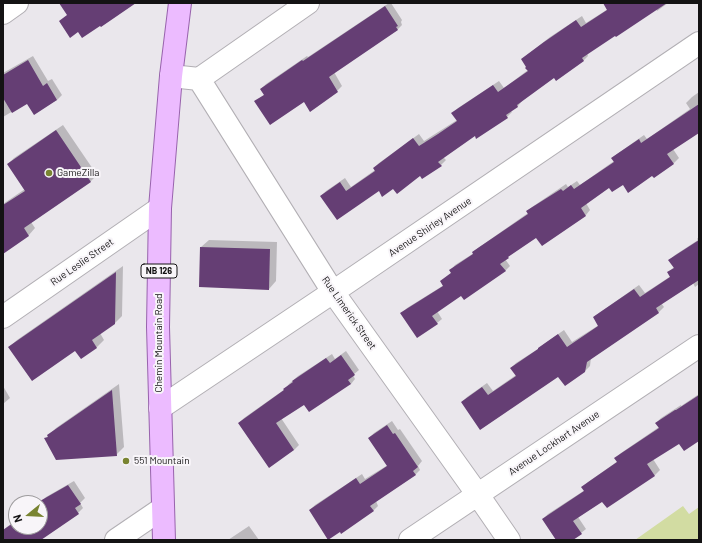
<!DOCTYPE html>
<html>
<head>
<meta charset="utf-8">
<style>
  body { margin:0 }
  #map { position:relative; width:702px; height:543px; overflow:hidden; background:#eae7ec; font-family:Barlow,sans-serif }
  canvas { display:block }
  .frame { position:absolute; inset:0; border:4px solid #141314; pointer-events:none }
  .north { position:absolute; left:8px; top:495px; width:40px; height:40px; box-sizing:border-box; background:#f8f5f9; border:1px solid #9d9b9d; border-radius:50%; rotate:252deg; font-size:11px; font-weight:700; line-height:16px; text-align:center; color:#141314 }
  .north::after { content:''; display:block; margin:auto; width:14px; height:18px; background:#798431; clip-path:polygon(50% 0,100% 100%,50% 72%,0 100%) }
</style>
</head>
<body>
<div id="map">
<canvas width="702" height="543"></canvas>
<div class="frame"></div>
<div class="north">N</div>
</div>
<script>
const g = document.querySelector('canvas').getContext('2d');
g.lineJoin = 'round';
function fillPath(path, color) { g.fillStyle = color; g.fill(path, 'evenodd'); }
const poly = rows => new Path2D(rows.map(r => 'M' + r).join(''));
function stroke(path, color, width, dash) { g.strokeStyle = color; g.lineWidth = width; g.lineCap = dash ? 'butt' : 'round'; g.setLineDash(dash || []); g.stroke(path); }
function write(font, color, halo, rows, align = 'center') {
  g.font = font + ' Barlow,sans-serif'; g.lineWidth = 4; g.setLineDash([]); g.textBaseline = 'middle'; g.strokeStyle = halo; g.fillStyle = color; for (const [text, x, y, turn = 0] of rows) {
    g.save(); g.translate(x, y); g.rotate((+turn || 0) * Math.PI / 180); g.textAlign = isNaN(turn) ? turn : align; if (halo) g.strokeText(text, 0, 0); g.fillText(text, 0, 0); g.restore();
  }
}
fillPath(poly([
  [683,506,689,514,699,507,699,540,635,540]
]), '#d2dca2');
fillPath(poly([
  [389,3,391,3,402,20,401,22,402,25,397,30,334,72,342,86,337,91,311,110,304,101,255,102,265,94,261,89,266,84,307,56,308,57],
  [604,3,668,3,657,11,656,9,615,34,587,53,588,56,583,61,555,77,522,100,522,101,518,106,511,111,512,112,507,117,475,135,443,157,446,160,441,165,393,188,321,196,326,191,345,178,351,187,375,170,374,168,379,163,419,134,424,141,457,120,453,113,458,108,499,81,504,88,528,70,527,55,550,37,582,16,586,23,608,9],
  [33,56,48,81,52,79,62,95,57,100,34,113,28,102,3,117,3,73],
  [699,92,699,132,673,149,679,158,674,163,654,177,653,175,609,187,586,203,590,210,586,215,542,245,537,237,512,253,505,259,510,266,505,271,462,294,437,311,442,319,437,323,402,313,407,308,444,285,441,281,452,272,451,270,455,265,474,253,478,248,528,213,527,211,532,207,566,184,568,187,577,181,580,185,614,161,612,158,617,154,644,135,647,139,690,109,686,103,692,97],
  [63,125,97,175,91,181,31,222,35,228,29,235,3,252,3,204,25,189,8,164,14,158],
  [699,237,699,284,695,287,693,283,661,303,664,307,659,312,591,358,590,366,584,372,558,375,481,429,462,402,467,397,487,383,493,391,516,375,511,368,516,363,541,347,544,344,564,330,572,342,599,325,594,317,599,313,639,285,645,293,671,276,669,272,674,267,670,260,675,255,698,240,697,239],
  [209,240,277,242,276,281,269,289,201,247],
  [123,266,122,316,115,323,100,333,104,340,97,347,81,358,75,350,9,347,17,340],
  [346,351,359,370,353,375,355,379,351,384,304,403,281,418,299,445,294,450,269,466,239,423,244,418,285,389,289,384,298,376,332,354,335,359],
  [119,384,124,447,116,455,46,438,56,428],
  [3,386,10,398,3,404],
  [699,394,699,438,679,442,653,459,660,470,655,475,607,507,602,500,578,517,586,529,581,533,571,540,558,540,543,519,548,514,585,490,583,487,588,482,618,461,616,458,621,453,659,427,656,423,661,418,681,405,681,406],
  [392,421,398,430,400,429,422,461,418,466,420,470,415,475,376,501,378,506,374,510,340,531,310,510,315,505,362,474,365,479,388,465,369,438,374,433],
  [74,481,85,498,80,503,83,508,78,513,40,540,3,540,3,530,16,520,16,527,40,527,40,503,46,497],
  [249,526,259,540,228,540]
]), '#0003');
fillPath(poly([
  [59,3,136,3,101,27,100,26,82,38,78,32,70,38,59,21,67,15],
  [603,3,667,3,616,37,615,36,582,58,584,61,556,81,554,78,517,105,518,107,506,115,508,118,476,139,475,136,438,162,442,166,422,179,420,176,397,194,393,189,382,197,379,191,337,220,320,196,340,182,346,191,375,171,373,168,413,138,419,146,438,134,457,121,451,113,493,85,498,92,528,71,525,68,526,67,521,59,544,42,576,20,581,27,607,10],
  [385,6,398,26,396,27,398,30,329,77,338,92,310,112,304,102,270,125,254,101,264,95,260,89,302,60,303,61],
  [28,60,43,86,47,83,57,100,34,115,27,104,12,113,3,98,3,75],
  [699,104,699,133,667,154,674,164,654,178,652,176,628,193,623,185,612,192,609,188,581,208,586,216,542,246,536,238,508,257,509,258,500,264,506,271,464,300,461,296,432,316,438,324,417,338,400,313,443,286,440,281,451,273,449,270,473,254,472,252,528,214,526,211,561,189,563,191,571,185,574,189,614,162,611,158,639,139,641,143],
  [56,130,91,182,24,228,29,236,3,254,3,205,25,191,7,164],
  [699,240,699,280,656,308,659,313,587,362,585,372,565,386,558,377,480,430,461,402,482,387,488,395,516,376,510,368,538,349,538,348,558,334,567,347,598,326,593,317,634,289,640,297,670,277,667,272,674,268,668,260],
  [200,247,270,249,269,290,199,287],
  [116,272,115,324,92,340,97,348,81,359,75,351,32,381,8,347],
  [341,355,355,375,348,380,351,384,309,412,304,405,276,423,294,450,269,468,238,423,284,390,283,389,293,382,292,381,326,358,330,363],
  [112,390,117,456,56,460,44,438,48,437,47,435],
  [699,395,699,441,684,451,679,444,647,464,655,476,607,508,602,502,573,521,582,534,573,540,556,540,542,519,584,491,581,487,617,462,614,458,659,428,655,423,675,410,676,410],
  [387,425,393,434,395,433,418,467,413,471,416,475,370,506,374,511,341,534,340,532,328,540,309,510,356,478,360,484,387,466,368,438],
  [68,485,81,504,75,508,79,514,41,540,3,540,3,530,16,521,16,527,40,527,40,504,41,503,40,501]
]), '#653e74');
const minor = poly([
  [3,13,17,3],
  [171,76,199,79,308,3],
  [199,79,333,292,478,495,509,540],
  [3,317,160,208],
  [160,408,333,292,699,43],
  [116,540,163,508],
  [410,540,699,346]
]);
const major = poly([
  [164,540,158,327,160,208,171,76,180,3]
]);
stroke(minor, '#b2afb4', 24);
stroke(major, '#9863ad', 24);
stroke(minor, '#fff', 22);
stroke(major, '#ecbbff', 22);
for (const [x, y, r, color] of [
  [49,173,4,"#798431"],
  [126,461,4,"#798431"]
]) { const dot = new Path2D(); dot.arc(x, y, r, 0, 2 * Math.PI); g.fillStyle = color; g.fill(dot); stroke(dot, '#f8f5f9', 1.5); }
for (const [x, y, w] of [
  [159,271,36]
]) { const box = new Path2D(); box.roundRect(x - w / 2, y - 7, w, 14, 3); g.fillStyle = '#f8f5f9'; g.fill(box); stroke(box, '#141314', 1); }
write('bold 9px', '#141314', null, [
  ["NB 126",159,271]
]);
write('10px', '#141314', '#f8f5f9', [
  ["GameZilla",57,173],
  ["551 Mountain",134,461]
], 'left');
write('10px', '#141314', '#f8f5f9', [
  ["Avenue Shirley Avenue",430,227,-34],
  ["Rue Leslie Street",82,262,-35],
  ["Rue Limerick Street",349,313,55],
  ["Chemin Mountain Road",159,343,-90],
  ["Avenue Lockhart Avenue",554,443,-34]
]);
</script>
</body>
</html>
